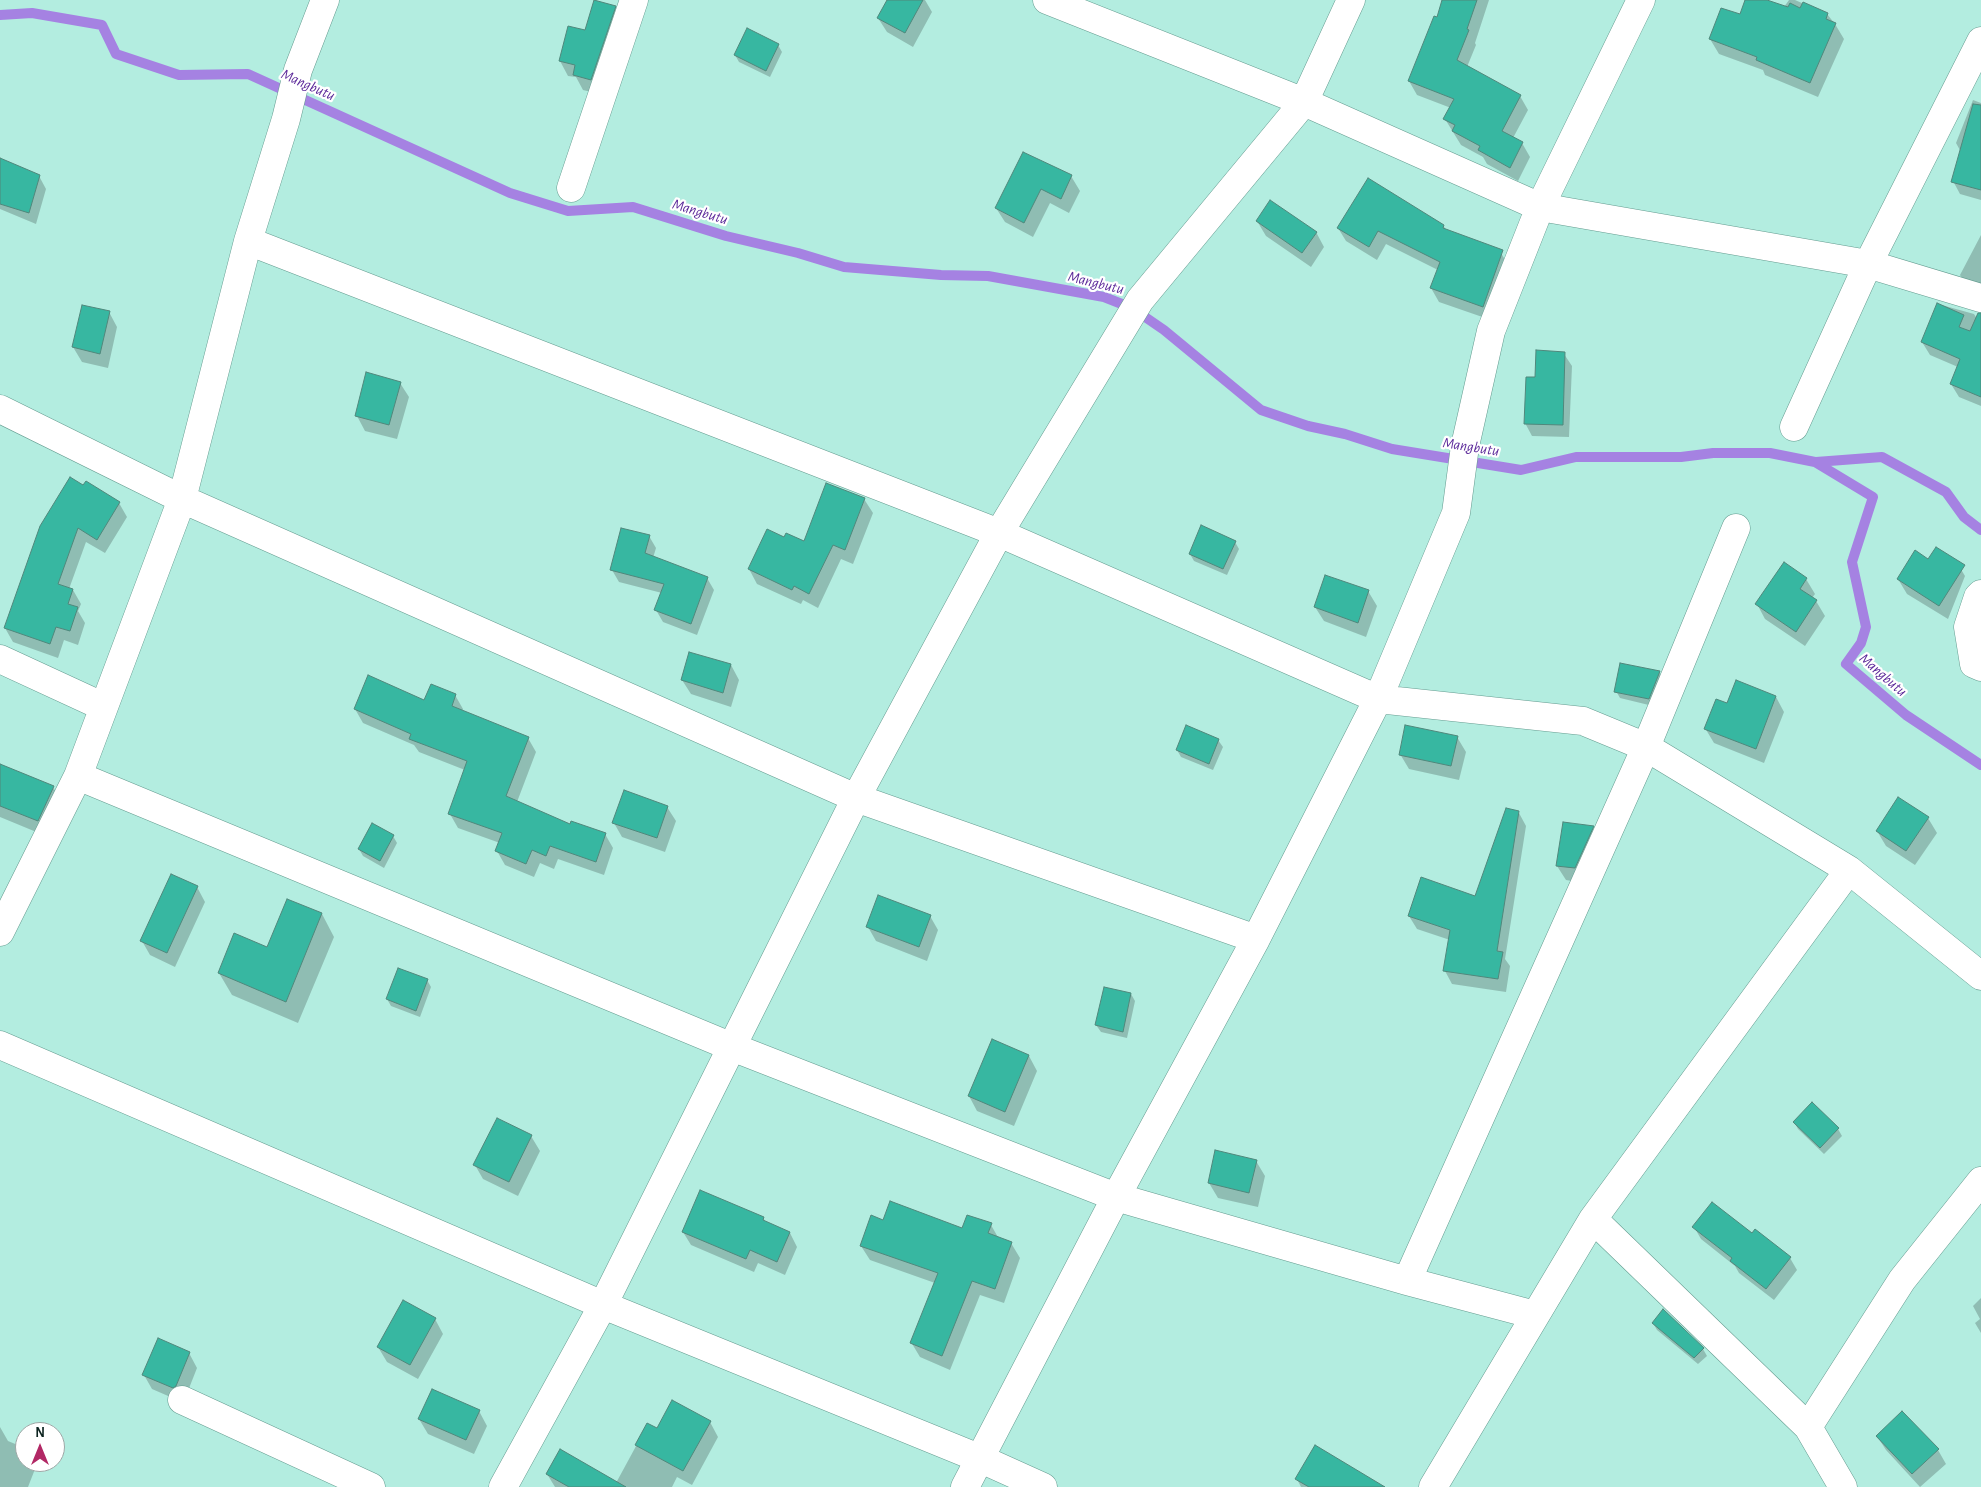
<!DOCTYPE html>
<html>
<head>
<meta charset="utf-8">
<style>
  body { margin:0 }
  #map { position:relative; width:1981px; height:1487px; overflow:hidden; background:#b3ede0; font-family:"Alegreya Sans",sans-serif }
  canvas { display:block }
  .north { position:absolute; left:15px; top:1422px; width:50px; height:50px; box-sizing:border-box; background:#fff; border:1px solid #9ea7a6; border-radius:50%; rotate:0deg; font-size:14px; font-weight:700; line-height:20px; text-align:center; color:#0d2420 }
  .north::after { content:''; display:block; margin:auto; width:18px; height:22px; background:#b22865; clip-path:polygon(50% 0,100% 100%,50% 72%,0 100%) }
</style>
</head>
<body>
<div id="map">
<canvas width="1981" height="1487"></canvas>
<div class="north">N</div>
</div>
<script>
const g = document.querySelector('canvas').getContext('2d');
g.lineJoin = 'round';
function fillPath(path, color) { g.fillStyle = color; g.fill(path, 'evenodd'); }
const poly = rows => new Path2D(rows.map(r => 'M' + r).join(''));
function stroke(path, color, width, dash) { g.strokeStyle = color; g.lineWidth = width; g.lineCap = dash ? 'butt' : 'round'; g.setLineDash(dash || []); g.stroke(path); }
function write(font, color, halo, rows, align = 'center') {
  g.font = font + ' "Alegreya Sans",sans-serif'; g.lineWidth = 4.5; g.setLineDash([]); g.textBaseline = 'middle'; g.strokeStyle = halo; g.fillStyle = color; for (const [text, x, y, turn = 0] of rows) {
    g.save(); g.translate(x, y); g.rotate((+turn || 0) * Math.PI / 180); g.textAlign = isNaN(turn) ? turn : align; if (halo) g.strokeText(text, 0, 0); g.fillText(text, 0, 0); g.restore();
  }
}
fillPath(poly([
  [888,0,925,0,932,12,913,47,887,32,878,18],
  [1444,0,1489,0,1475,43,1476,45,1467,67,1520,96,1528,110,1513,138,1522,143,1530,157,1518,181,1487,164,1483,157,1461,145,1445,119,1451,108,1417,95,1409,81,1437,18],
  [1746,0,1764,0,1784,7,1789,0,1795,0,1827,14,1835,24,1844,39,1818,97,1765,75,1763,70,1719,54,1710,39,1740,16],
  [615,7,623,21,599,94,583,90,576,77,568,76,560,61,586,31],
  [778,45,782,52,770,77,739,62,735,55],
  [1973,100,1981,103,1981,200,1960,194,1953,181,1961,152,1956,143],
  [1024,153,1071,176,1080,191,1069,213,1050,203,1033,237,1005,222,996,208],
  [0,159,39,176,46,189,36,224,0,209],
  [1257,221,1316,232,1324,247,1311,267,1266,236],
  [1443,225,1446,230,1499,250,1507,263,1491,320,1439,302,1431,288,1438,270,1386,244,1377,260,1346,241,1338,228],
  [1981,235,1981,292,1968,288,1960,275],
  [1938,304,1974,314,1981,325,1981,406,1959,397,1951,384,1958,367,1930,355,1922,342],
  [109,312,117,327,108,368,82,362,73,347],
  [1564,354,1572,366,1569,437,1532,436,1525,423,1536,378],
  [400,383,409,397,397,439,365,431,357,416],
  [84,487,119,503,127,517,105,553,86,542,69,589,73,590,81,604,78,611,85,623,78,645,64,640,58,658,13,642,5,628],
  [864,499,873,513,853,564,841,559,818,608,803,600,801,604,757,584,749,569,784,539,805,543],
  [649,536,656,548,653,558,707,578,714,590,697,635,663,622,656,610,662,593,619,582,612,570],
  [1235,542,1239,549,1227,575,1194,561,1190,554],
  [1956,561,1965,576,1948,619,1907,594,1898,579],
  [1806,579,1815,594,1812,598,1816,601,1825,616,1805,646,1765,619,1757,604],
  [1368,591,1377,606,1366,637,1324,621,1315,607],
  [731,665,739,680,731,707,691,694,682,680],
  [1659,672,1663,679,1653,706,1620,698,1616,691],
  [455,695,463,709,462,712,528,738,536,752,517,802,571,825,605,834,613,848,604,875,558,859,554,869,540,863,534,877,505,865,497,851,500,843,458,828,450,814,465,770,419,752,414,745,363,723,355,709,425,702],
  [1776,697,1784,712,1764,763,1714,743,1705,728],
  [1457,737,1466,752,1459,780,1409,769,1400,754],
  [1218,740,1223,747,1213,770,1181,757,1177,750],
  [0,767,53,787,62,802,46,836,0,817],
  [667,807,676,821,665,852,622,837,614,823],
  [1519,813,1526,826,1505,959,1510,966,1506,992,1452,984,1445,971,1450,940,1417,929,1409,916,1476,898],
  [1928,818,1937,833,1915,865,1886,846,1877,831],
  [372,824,393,836,397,843,384,868,363,856,359,849],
  [1593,827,1601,842,1583,883,1566,880,1557,866],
  [197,887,205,902,175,967,150,955,142,941],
  [287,900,322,914,334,937,298,1023,232,995,219,973,267,948],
  [930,916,938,930,927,961,876,941,868,927],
  [427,980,431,987,420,1017,391,1006,387,999],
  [1131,994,1135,1001,1127,1038,1101,1032,1096,1025],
  [992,1041,1029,1056,1037,1071,1014,1126,977,1111,969,1096],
  [1794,1122,1838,1129,1842,1136,1824,1154,1798,1129],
  [531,1136,540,1151,518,1196,483,1179,475,1165],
  [1256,1161,1265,1176,1258,1207,1218,1198,1209,1183],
  [763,1218,766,1222,790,1233,797,1247,785,1275,758,1263,754,1272,691,1245,683,1232],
  [884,1221,963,1230,991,1225,999,1239,1011,1243,1020,1258,1004,1303,980,1295,950,1370,920,1357,911,1342,935,1283,870,1260,861,1246],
  [1694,1227,1752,1235,1790,1258,1797,1270,1774,1300,1739,1273,1735,1266,1701,1239],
  [1981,1298,1981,1333,1975,1323,1980,1319,1973,1306],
  [435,1319,443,1334,418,1379,387,1362,378,1347],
  [1653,1323,1703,1349,1707,1356,1698,1364,1657,1330],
  [189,1353,197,1368,184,1401,182,1402,152,1389,144,1375],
  [479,1411,487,1426,474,1454,428,1434,419,1419],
  [710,1422,718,1437,692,1485,677,1477,672,1487,555,1487,547,1474,616,1483,648,1424,658,1430],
  [0,1427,8,1441,25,1448,25,1462,36,1462,37,1464,28,1487,0,1487],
  [1877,1436,1938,1450,1946,1464,1920,1487,1886,1450],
  [1297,1479,1368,1487,1301,1487]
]), '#0003');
stroke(poly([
  [0,15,32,13,102,25,116,54,179,75,248,74,510,193,568,211,633,207,726,236,798,253,844,267,941,275,988,276,1104,297,1132,308,1164,330,1261,410,1308,426,1345,434,1392,449,1521,470,1576,457,1681,457,1713,453,1770,453,1815,462,1873,497,1852,562,1866,627,1861,643,1846,664,1906,715,1981,765],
  [1816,462,1882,457,1946,492,1964,517,1981,530]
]), '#a582e2', 10);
const building = poly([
  [594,0,616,6,591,80,573,75,575,65,559,61,568,26,585,30,594,0],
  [887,0,923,0,905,33,877,18,887,0],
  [1442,0,1477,0,1467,29,1469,30,1457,60,1521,95,1502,131,1523,142,1510,168,1478,150,1480,146,1452,131,1455,125,1443,119,1454,99,1408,81,1434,16,1437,17,1442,0],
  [1745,0,1767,0,1788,7,1790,3,1800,8,1803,2,1828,13,1826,19,1836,23,1810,83,1756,60,1757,57,1709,39,1721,8,1740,14,1745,0],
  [747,28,779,44,766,71,734,55,747,28],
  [1973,104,1981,105,1981,190,1951,182,1973,104],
  [1023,152,1072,175,1061,199,1041,189,1024,223,995,208,1023,152],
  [0,158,40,175,29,213,0,204,0,158],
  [1368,178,1444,225,1443,228,1503,250,1483,307,1430,288,1440,262,1378,231,1369,247,1337,228,1368,178],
  [1270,200,1317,232,1302,253,1256,221,1270,200],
  [1937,303,1964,315,1959,327,1970,331,1978,313,1981,313,1981,397,1950,384,1960,359,1921,342,1937,303],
  [82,305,110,311,100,354,72,347,82,305],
  [1536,350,1565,352,1563,425,1524,424,1526,377,1535,377,1536,350],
  [366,372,401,382,389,425,355,416,366,372],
  [70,477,83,485,86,481,120,502,97,540,78,528,58,584,73,589,68,604,78,607,70,631,56,627,50,644,4,628,40,526,70,477],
  [826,483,865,498,845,550,833,545,809,594,794,586,792,590,748,569,767,529,784,537,786,533,804,541,826,483],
  [1201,525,1236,541,1223,569,1189,554,1201,525],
  [621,528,650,535,645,553,708,577,691,624,654,610,664,584,610,570,621,528],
  [1936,547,1965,565,1939,606,1897,579,1915,550,1928,559,1936,547],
  [1784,562,1807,578,1800,589,1817,600,1796,632,1755,604,1784,562],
  [1325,575,1369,590,1358,623,1314,607,1325,575],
  [689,652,731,664,723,693,681,680,689,652],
  [1620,663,1660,671,1649,699,1614,692,1620,663],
  [368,675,424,700,431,684,456,694,452,706,529,737,506,796,570,824,571,821,606,833,596,862,550,846,546,856,532,850,526,864,495,851,502,833,448,814,467,761,409,739,411,734,354,709,368,675],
  [1736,680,1776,696,1756,749,1704,729,1716,699,1727,703,1736,680],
  [1186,725,1219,739,1209,764,1176,750,1186,725],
  [1405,725,1458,736,1451,766,1399,755,1405,725],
  [0,764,54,786,38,821,0,806,0,764],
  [624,790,668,806,657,838,612,823,624,790],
  [1898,797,1929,817,1906,851,1876,831,1898,797],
  [1506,808,1519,811,1497,951,1503,952,1498,979,1443,971,1450,930,1408,916,1421,877,1475,896,1506,808],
  [1563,822,1594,826,1575,868,1556,866,1563,822],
  [372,823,394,835,380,861,358,849,372,823],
  [171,874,198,886,167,953,140,941,171,874],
  [878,895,931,915,919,947,866,927,878,895],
  [287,899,322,913,286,1002,218,973,234,933,267,947,287,899],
  [398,968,428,979,416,1011,386,999,398,968],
  [1104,987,1131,993,1123,1032,1095,1025,1104,987],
  [992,1039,1029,1055,1005,1112,968,1096,992,1039],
  [1812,1102,1839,1128,1820,1148,1793,1122,1812,1102],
  [497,1118,532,1135,509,1182,473,1165,497,1118],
  [1215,1150,1257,1160,1249,1193,1208,1183,1215,1150],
  [700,1190,764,1217,763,1220,790,1232,777,1262,750,1250,746,1259,682,1232,700,1190],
  [890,1201,962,1228,967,1215,992,1223,988,1233,1012,1242,995,1289,972,1281,942,1356,910,1343,938,1273,860,1246,871,1215,883,1220,890,1201],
  [1712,1202,1752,1233,1755,1229,1791,1257,1766,1289,1730,1261,1732,1258,1692,1227,1712,1202],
  [403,1300,436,1318,410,1365,377,1347,403,1300],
  [1663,1309,1704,1348,1694,1358,1652,1323,1663,1309],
  [158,1338,190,1352,176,1386,173,1388,142,1375,158,1338],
  [432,1389,480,1410,466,1440,418,1419,432,1389],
  [672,1400,711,1421,683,1471,635,1445,647,1423,657,1428,672,1400],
  [1902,1411,1939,1449,1912,1474,1876,1436,1902,1411],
  [1315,1445,1385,1487,1309,1487,1295,1479,1315,1445],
  [560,1449,626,1487,569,1487,546,1474,560,1449]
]);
fillPath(building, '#37b7a1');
stroke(building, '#50877b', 1);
const minor = poly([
  [1047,0,1304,102,1540,207,1868,264,1981,298],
  [571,188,634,0],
  [248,241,999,533,1378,699,1583,721,1646,747,1849,870,1981,976],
  [0,409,182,499,856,798,1256,939],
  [1794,427,1868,264,1981,41],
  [1981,594,1978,597,1968,627,1974,664,1981,667],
  [0,659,104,707],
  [78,776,732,1047,1116,1197,1407,1281,1535,1315],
  [0,932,78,776,182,499,248,241,286,119,298,70,325,0],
  [0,1045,603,1305,981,1459,1043,1487],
  [1593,1219,1808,1427,1843,1487],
  [1407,1281,1646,747,1736,528],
  [182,1400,371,1487],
  [1808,1427,1902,1280,1981,1181],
  [503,1487,603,1305,856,798,999,533,1140,300,1304,102,1351,0],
  [965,1487,1116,1197,1256,939,1378,699,1456,513,1465,446,1491,331,1540,207,1641,0],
  [1433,1487,1593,1219,1849,870]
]);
stroke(minor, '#659c90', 29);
stroke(minor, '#fff', 28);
write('italic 15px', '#5b2899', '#fff', [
  ["Mangbutu",308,85,24],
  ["Mangbutu",700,212,17],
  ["Mangbutu",1096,283,14],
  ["Mangbutu",1471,447,9],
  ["Mangbutu",1883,675,41]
]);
</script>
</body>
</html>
